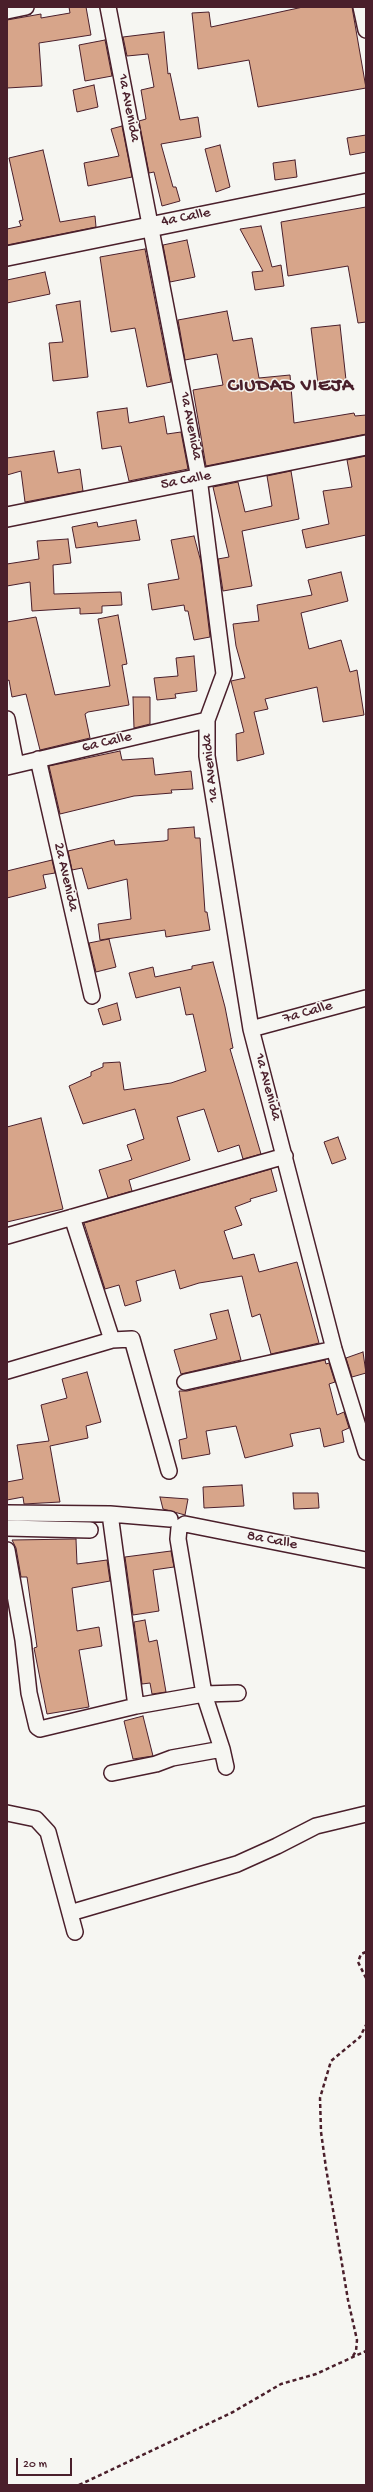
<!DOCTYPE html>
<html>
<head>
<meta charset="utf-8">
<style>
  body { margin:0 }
  #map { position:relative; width:373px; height:2492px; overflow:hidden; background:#f6f6f2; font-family:"Gochi Hand",sans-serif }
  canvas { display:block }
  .frame { position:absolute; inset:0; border:8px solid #4a1f2b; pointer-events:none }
  .scale { position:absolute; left:16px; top:2458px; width:56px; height:18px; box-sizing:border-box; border:2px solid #4a1f2b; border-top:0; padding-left:5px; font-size:12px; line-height:14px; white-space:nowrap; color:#4a1f2b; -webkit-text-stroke:3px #f6f6f2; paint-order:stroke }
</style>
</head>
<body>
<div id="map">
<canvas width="373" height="2492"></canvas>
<div class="frame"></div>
<div class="scale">20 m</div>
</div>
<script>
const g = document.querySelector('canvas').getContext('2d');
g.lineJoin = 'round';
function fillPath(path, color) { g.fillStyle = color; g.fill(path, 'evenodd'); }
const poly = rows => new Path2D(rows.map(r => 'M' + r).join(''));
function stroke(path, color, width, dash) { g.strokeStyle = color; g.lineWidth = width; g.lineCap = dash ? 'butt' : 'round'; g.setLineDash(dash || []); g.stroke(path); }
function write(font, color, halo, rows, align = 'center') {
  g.font = font + ' "Gochi Hand",sans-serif'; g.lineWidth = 3; g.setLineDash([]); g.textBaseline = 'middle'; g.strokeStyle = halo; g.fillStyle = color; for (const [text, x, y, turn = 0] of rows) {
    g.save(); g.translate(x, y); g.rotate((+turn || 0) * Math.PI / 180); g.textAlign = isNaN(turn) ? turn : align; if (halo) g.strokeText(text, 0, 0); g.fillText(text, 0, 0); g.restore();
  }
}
const building = poly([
  [69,7,86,7,91,35,39,43,42,86,7,88,7,20,41,14,41,18,70,13,69,7],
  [303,7,352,7,366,88,258,107,249,60,198,69,192,13,209,12,211,27,303,7],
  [164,32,168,74,170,73,180,120,198,117,201,137,161,144,173,187,176,187,180,201,162,206,154,172,149,173,139,121,146,119,141,90,154,87,148,54,127,56,123,37,164,32],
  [105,40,112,76,85,81,79,45,105,40],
  [94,85,98,107,77,112,73,90,94,85],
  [122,126,132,177,88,186,84,163,119,156,111,129,122,126],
  [366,135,366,152,350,155,347,138,366,135],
  [220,145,230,187,216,192,205,149,220,145],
  [43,150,60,222,95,216,96,227,7,245,7,229,21,226,19,221,23,220,9,158,43,150],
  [295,160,297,177,275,180,273,163,295,160],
  [366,207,366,322,358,323,348,266,288,276,281,222,366,207],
  [261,226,272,267,281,265,284,286,255,290,252,272,263,271,240,229,261,226],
  [187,240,195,277,170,282,163,245,187,240],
  [145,249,171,382,147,387,135,328,111,332,100,257,145,249],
  [45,272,50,294,7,303,7,280,45,272],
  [80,301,88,377,53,381,49,343,63,342,56,305,80,301],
  [227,311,233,341,252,338,259,378,290,375,294,423,354,413,355,416,366,415,366,434,206,466,193,390,223,385,217,354,185,360,178,320,227,311],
  [340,325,346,380,318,384,311,328,340,325],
  [127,408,129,423,164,416,167,434,181,432,188,469,129,481,121,446,102,449,97,412,127,408],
  [54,451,58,473,80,469,83,491,25,502,21,471,7,475,7,458,54,451],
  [366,456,366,535,306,548,302,530,329,524,323,491,352,487,347,460,366,456],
  [291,471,299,519,242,531,252,586,223,591,218,559,229,557,213,487,238,482,245,512,272,506,267,476,291,471],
  [136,520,140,540,76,548,72,527,97,522,98,527,136,520],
  [194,536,201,562,210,637,194,640,188,611,185,611,184,605,152,610,148,584,179,579,171,540,194,536],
  [68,539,71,563,53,565,54,594,121,592,122,605,102,606,102,613,80,614,80,608,32,611,30,582,7,586,7,564,39,559,37,541,68,539],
  [341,572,348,601,301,613,309,649,341,640,350,672,357,670,364,715,323,722,317,687,265,699,268,709,254,712,264,754,237,761,236,734,244,732,231,681,245,678,236,646,233,624,259,621,257,605,312,595,308,580,341,572],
  [118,615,127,664,122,665,129,705,88,712,85,714,90,738,40,750,26,694,12,697,9,680,7,681,7,622,36,617,55,695,110,686,98,619,118,615],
  [194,656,197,691,175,694,176,698,157,700,154,678,178,676,176,658,194,656],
  [133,697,150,697,150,724,134,728,133,697],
  [120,751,122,760,153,758,155,775,191,771,193,789,171,790,172,793,134,796,60,814,49,766,120,751],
  [194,827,195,838,200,838,205,912,207,912,210,930,166,937,165,930,100,940,98,924,131,919,127,879,88,889,82,868,72,870,68,851,114,840,115,845,164,841,168,840,168,829,194,827],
  [52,860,55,873,43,875,46,888,7,898,7,871,52,860],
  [109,939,116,967,96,972,89,943,109,939],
  [213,962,225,1007,233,1048,230,1049,261,1154,243,1159,239,1145,218,1152,204,1109,177,1117,190,1160,129,1180,132,1191,108,1198,99,1170,132,1160,127,1145,144,1139,135,1109,83,1124,69,1086,91,1076,91,1072,103,1067,103,1063,120,1062,124,1090,171,1083,206,1071,193,1014,186,1015,180,987,136,998,129,973,153,967,155,977,192,969,192,966,213,962],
  [117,1003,121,1020,103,1025,98,1009,117,1003],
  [41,1118,63,1209,7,1222,7,1127,41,1118],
  [338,1137,346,1159,332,1164,324,1142,338,1137],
  [271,1169,277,1191,250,1199,251,1201,235,1207,242,1225,224,1231,233,1259,254,1254,259,1272,297,1262,319,1343,271,1354,260,1314,252,1317,242,1276,199,1283,180,1289,175,1270,136,1281,141,1301,125,1306,119,1285,105,1289,84,1223,271,1169],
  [228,1310,241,1360,181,1374,174,1350,217,1339,210,1314,228,1310],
  [363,1352,366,1373,352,1377,346,1358,363,1352],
  [325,1360,326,1364,329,1363,335,1382,329,1384,337,1415,344,1412,349,1428,342,1431,344,1442,324,1447,320,1428,290,1434,293,1446,245,1458,236,1426,206,1431,210,1454,182,1459,179,1440,187,1438,179,1391,187,1391,325,1360],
  [87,1372,101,1422,86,1426,88,1438,50,1446,60,1502,24,1504,23,1497,7,1500,7,1482,23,1479,17,1445,49,1441,41,1405,67,1398,62,1379,87,1372],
  [242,1485,244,1506,204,1508,203,1487,242,1485],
  [293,1493,318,1493,319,1508,294,1509,293,1493],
  [160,1497,188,1499,185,1515,163,1509,160,1497],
  [76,1539,77,1564,107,1560,110,1581,72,1588,77,1631,99,1627,102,1646,79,1650,89,1707,47,1714,34,1648,37,1647,27,1577,21,1577,16,1548,12,1540,76,1539],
  [171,1551,174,1567,153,1570,159,1611,133,1615,125,1557,171,1551],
  [145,1620,149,1642,157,1640,166,1692,152,1694,150,1683,142,1684,134,1622,145,1620],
  [143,1716,153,1756,133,1759,124,1721,143,1716]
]);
fillPath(building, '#d7a58a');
stroke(building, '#4a1f2b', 1);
const minor = poly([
  [108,7,199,478,224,674,207,720,207,756,251,1029,334,1349,366,1452],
  [361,7,366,30],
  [7,11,26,7],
  [7,719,16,765],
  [38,759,92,996],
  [7,767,207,720],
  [251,1029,366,998],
  [72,1217,112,1340],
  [7,1236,285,1156],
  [7,1371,112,1340,132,1339,169,1471],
  [185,1382,334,1349],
  [7,1513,110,1514,170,1519],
  [110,1514,136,1706],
  [7,1528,90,1530],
  [7,1550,23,1640,29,1693,37,1727,40,1729,136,1706,204,1694,238,1693],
  [226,1767,222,1749,204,1694,178,1539,179,1528,185,1524,366,1560],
  [112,1773,156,1764,172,1758,222,1749],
  [7,1813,36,1819,48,1832,75,1932],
  [70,1913,237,1864,277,1846,316,1826,366,1814]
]);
const tertiary = poly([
  [7,256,366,183],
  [7,517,366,445]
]);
stroke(minor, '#4a1f2b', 18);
stroke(tertiary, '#4a1f2b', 22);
stroke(poly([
  [366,1952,361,1954,358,1962,366,1978],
  [353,2356,356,2351,357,2340,348,2300,326,2168,321,2132,320,2098,331,2061,360,2037,366,2025],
  [79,2485,233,2412,281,2384,316,2374,366,2351]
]), '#4a1f2b', 2.5, [4, 3]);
stroke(minor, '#f6f6f2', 15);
stroke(tertiary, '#f6f6f2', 19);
write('15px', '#4a1f2b', '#f6f6f2', [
  ["1a Avenida",128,108,79],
  ["4a Calle",186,218,-11],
  ["1a Avenida",190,426,79],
  ["5a Calle",186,481,-11],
  ["6a Calle",107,743,-13],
  ["1a Avenida",211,768,-96],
  ["2a Avenida",65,877,77],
  ["7a Calle",308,1013,-16],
  ["1a Avenida",267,1087,75],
  ["8a Calle",272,1541,11]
]);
g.letterSpacing = '1px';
write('bold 19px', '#4a1f2b', '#f6f6f2', [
  ["CIUDAD VIEJA",291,387]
]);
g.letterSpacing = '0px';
</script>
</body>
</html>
